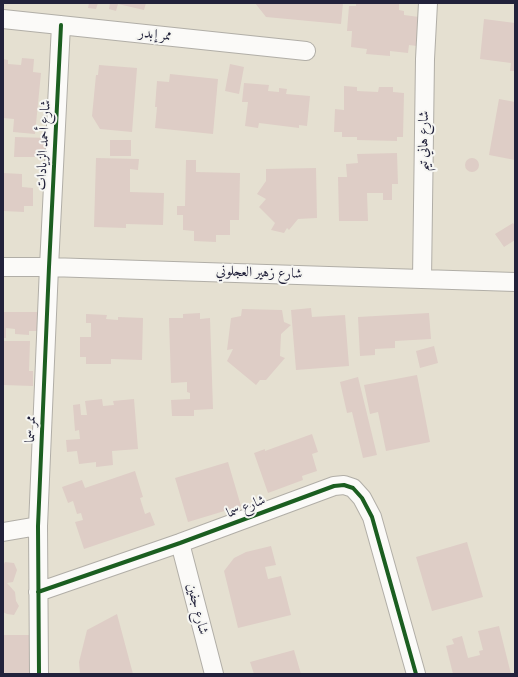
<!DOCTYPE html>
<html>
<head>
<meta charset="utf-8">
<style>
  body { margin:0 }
  #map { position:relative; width:518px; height:677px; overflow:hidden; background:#e5e0d1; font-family:"Gentium Book Plus",serif }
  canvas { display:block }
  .frame { position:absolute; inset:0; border:4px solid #22223b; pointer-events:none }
</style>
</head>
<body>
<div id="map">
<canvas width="518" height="677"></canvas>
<div class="frame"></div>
</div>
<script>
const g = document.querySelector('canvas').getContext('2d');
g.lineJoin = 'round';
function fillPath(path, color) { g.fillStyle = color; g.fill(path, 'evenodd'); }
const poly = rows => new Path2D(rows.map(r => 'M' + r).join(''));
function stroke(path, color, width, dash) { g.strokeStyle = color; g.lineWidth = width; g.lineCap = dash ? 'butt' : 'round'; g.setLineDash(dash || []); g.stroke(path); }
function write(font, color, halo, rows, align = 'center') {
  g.font = font + ' "Gentium Book Plus",Amiri,serif'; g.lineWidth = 4; g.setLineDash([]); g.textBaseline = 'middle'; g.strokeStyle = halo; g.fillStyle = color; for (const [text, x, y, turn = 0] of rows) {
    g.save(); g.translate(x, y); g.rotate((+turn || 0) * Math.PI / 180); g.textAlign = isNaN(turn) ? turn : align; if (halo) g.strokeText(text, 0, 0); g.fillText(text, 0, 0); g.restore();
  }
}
fillPath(poly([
  [89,3,98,3,96,9,88,8],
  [110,3,146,3,144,10,118,4,116,11,109,9],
  [255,3,343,3,341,24,266,17],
  [356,3,399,3,399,10,404,11,404,15,419,17,417,46,409,45,408,53,390,51,390,56,366,54,367,49,351,47,352,31,347,31,349,6,356,6],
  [484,19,515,23,515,71,510,71,511,63,480,59],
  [22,58,34,59,33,72,41,73,35,134,13,132,14,119,3,118,3,59,8,60,8,64,21,65],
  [230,64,244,67,239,94,225,91],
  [99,65,137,68,132,132,100,129,92,116,96,75,98,75],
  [170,74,218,79,213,134,155,128,157,107,155,107,157,81,169,82],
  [244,83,269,85,268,91,279,92,279,88,287,89,286,94,310,96,307,126,299,125,299,128,259,123,258,128,245,126,248,102,242,102],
  [344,86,357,87,357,91,378,92,379,87,393,87,393,92,404,93,403,137,397,137,397,141,357,140,357,137,342,137,342,132,334,132,335,109,344,110],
  [499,99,515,102,515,160,489,155],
  [15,137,49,138,49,157,14,157],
  [110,140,131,140,131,156,110,156],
  [397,153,398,184,392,184,392,200,383,200,383,193,367,193,368,221,339,221,338,177,347,177,346,164,358,163,357,154],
  '465 165a7 7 0 1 1 14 0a7 7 0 1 1-14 0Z',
  [96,158,139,159,138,170,130,169,130,192,164,193,163,225,126,224,126,228,94,227],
  [186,160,196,160,196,172,240,173,239,220,230,220,230,235,216,235,216,242,194,241,194,231,183,230,183,215,177,215,177,206,185,206],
  [316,168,317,218,298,219,289,230,287,228,284,233,271,230,275,223,259,207,266,199,257,194,266,181,266,169],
  [3,173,22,174,22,187,33,188,33,206,24,206,24,212,3,211],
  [513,223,515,226,515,240,504,247,495,234],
  [311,308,312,317,345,315,349,366,296,370,291,310],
  [242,309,282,310,284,322,291,325,281,334,280,356,285,358,266,380,260,380,256,385,227,361,233,349,227,350,231,318,241,316],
  [3,312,39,312,39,331,29,331,29,335,15,334,15,329,6,328,6,338,3,338],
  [200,313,200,319,210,318,213,409,194,410,194,416,172,416,171,400,190,399,190,393,187,392,187,382,171,383,169,318,183,318,183,314],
  [429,313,431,339,395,341,395,348,375,349,375,355,360,356,358,317],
  [86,314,107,315,106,319,118,320,118,317,143,318,142,360,111,359,111,364,86,364,86,357,80,357,80,337,91,337,91,323,86,323],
  [3,341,30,341,29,371,33,371,33,386,3,385],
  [434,346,438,363,420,368,416,351],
  [417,375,430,442,386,451,378,412,370,414,364,385],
  [358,377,377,455,363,458,352,412,347,413,340,382],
  [102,399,103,406,114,405,113,401,134,399,138,449,112,451,113,465,96,467,96,462,79,464,77,451,67,452,66,440,80,439,79,430,75,431,73,405,80,404,81,415,87,415,85,401],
  [312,434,318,452,312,454,317,471,302,476,303,480,268,493,254,453,265,449,265,451],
  [228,462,241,506,188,522,175,478],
  [135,471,143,497,140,498,145,514,150,512,155,525,84,549,75,522,83,520,81,513,77,514,73,501,68,503,62,487,82,480,85,488],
  [467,542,483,597,432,611,416,557],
  [271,546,276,565,265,567,268,579,281,576,291,615,238,628,224,571,234,558,246,552],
  [5,562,14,563,17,570,13,582,7,583,15,592,16,601,19,606,14,615,7,614,3,612,3,566],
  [117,614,133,674,80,674,79,662,87,630],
  [499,626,511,674,453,674,446,646,454,644,452,639,462,636,468,658,480,655,479,651,483,650,478,631],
  [3,635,32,635,32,674,3,674],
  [294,650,301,674,254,674,250,662]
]), '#decdc6');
const minor = poly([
  [3,19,306,51],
  [3,267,49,267,515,282],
  [422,279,425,59,428,3],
  [3,532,38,526],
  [180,543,214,674],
  [38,592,180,543,334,486,344,485,353,488,362,498,372,517,416,674],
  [39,674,38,526,49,267,61,25]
]);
stroke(minor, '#b1aea7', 20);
stroke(minor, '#fbfaf8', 18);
stroke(poly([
  [38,592,180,543,334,486,344,485,353,488,362,498,372,517,416,674],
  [39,674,38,526,49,267,61,25]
]), '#1b5e20', 4);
write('14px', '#22223b', '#f6f6f2', [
  ["ممر إبدر",155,35,6],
  ["شارع هاني تيم",424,141,-89],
  ["شارع أحمد الزيادات",44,145,-87],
  ["شارع زهير العجلوني",259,273,2],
  ["ممر سما",31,429,-88],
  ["شارع سما",246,507,-21],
  ["شارع جفين",197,609,76]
]);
</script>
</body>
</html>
